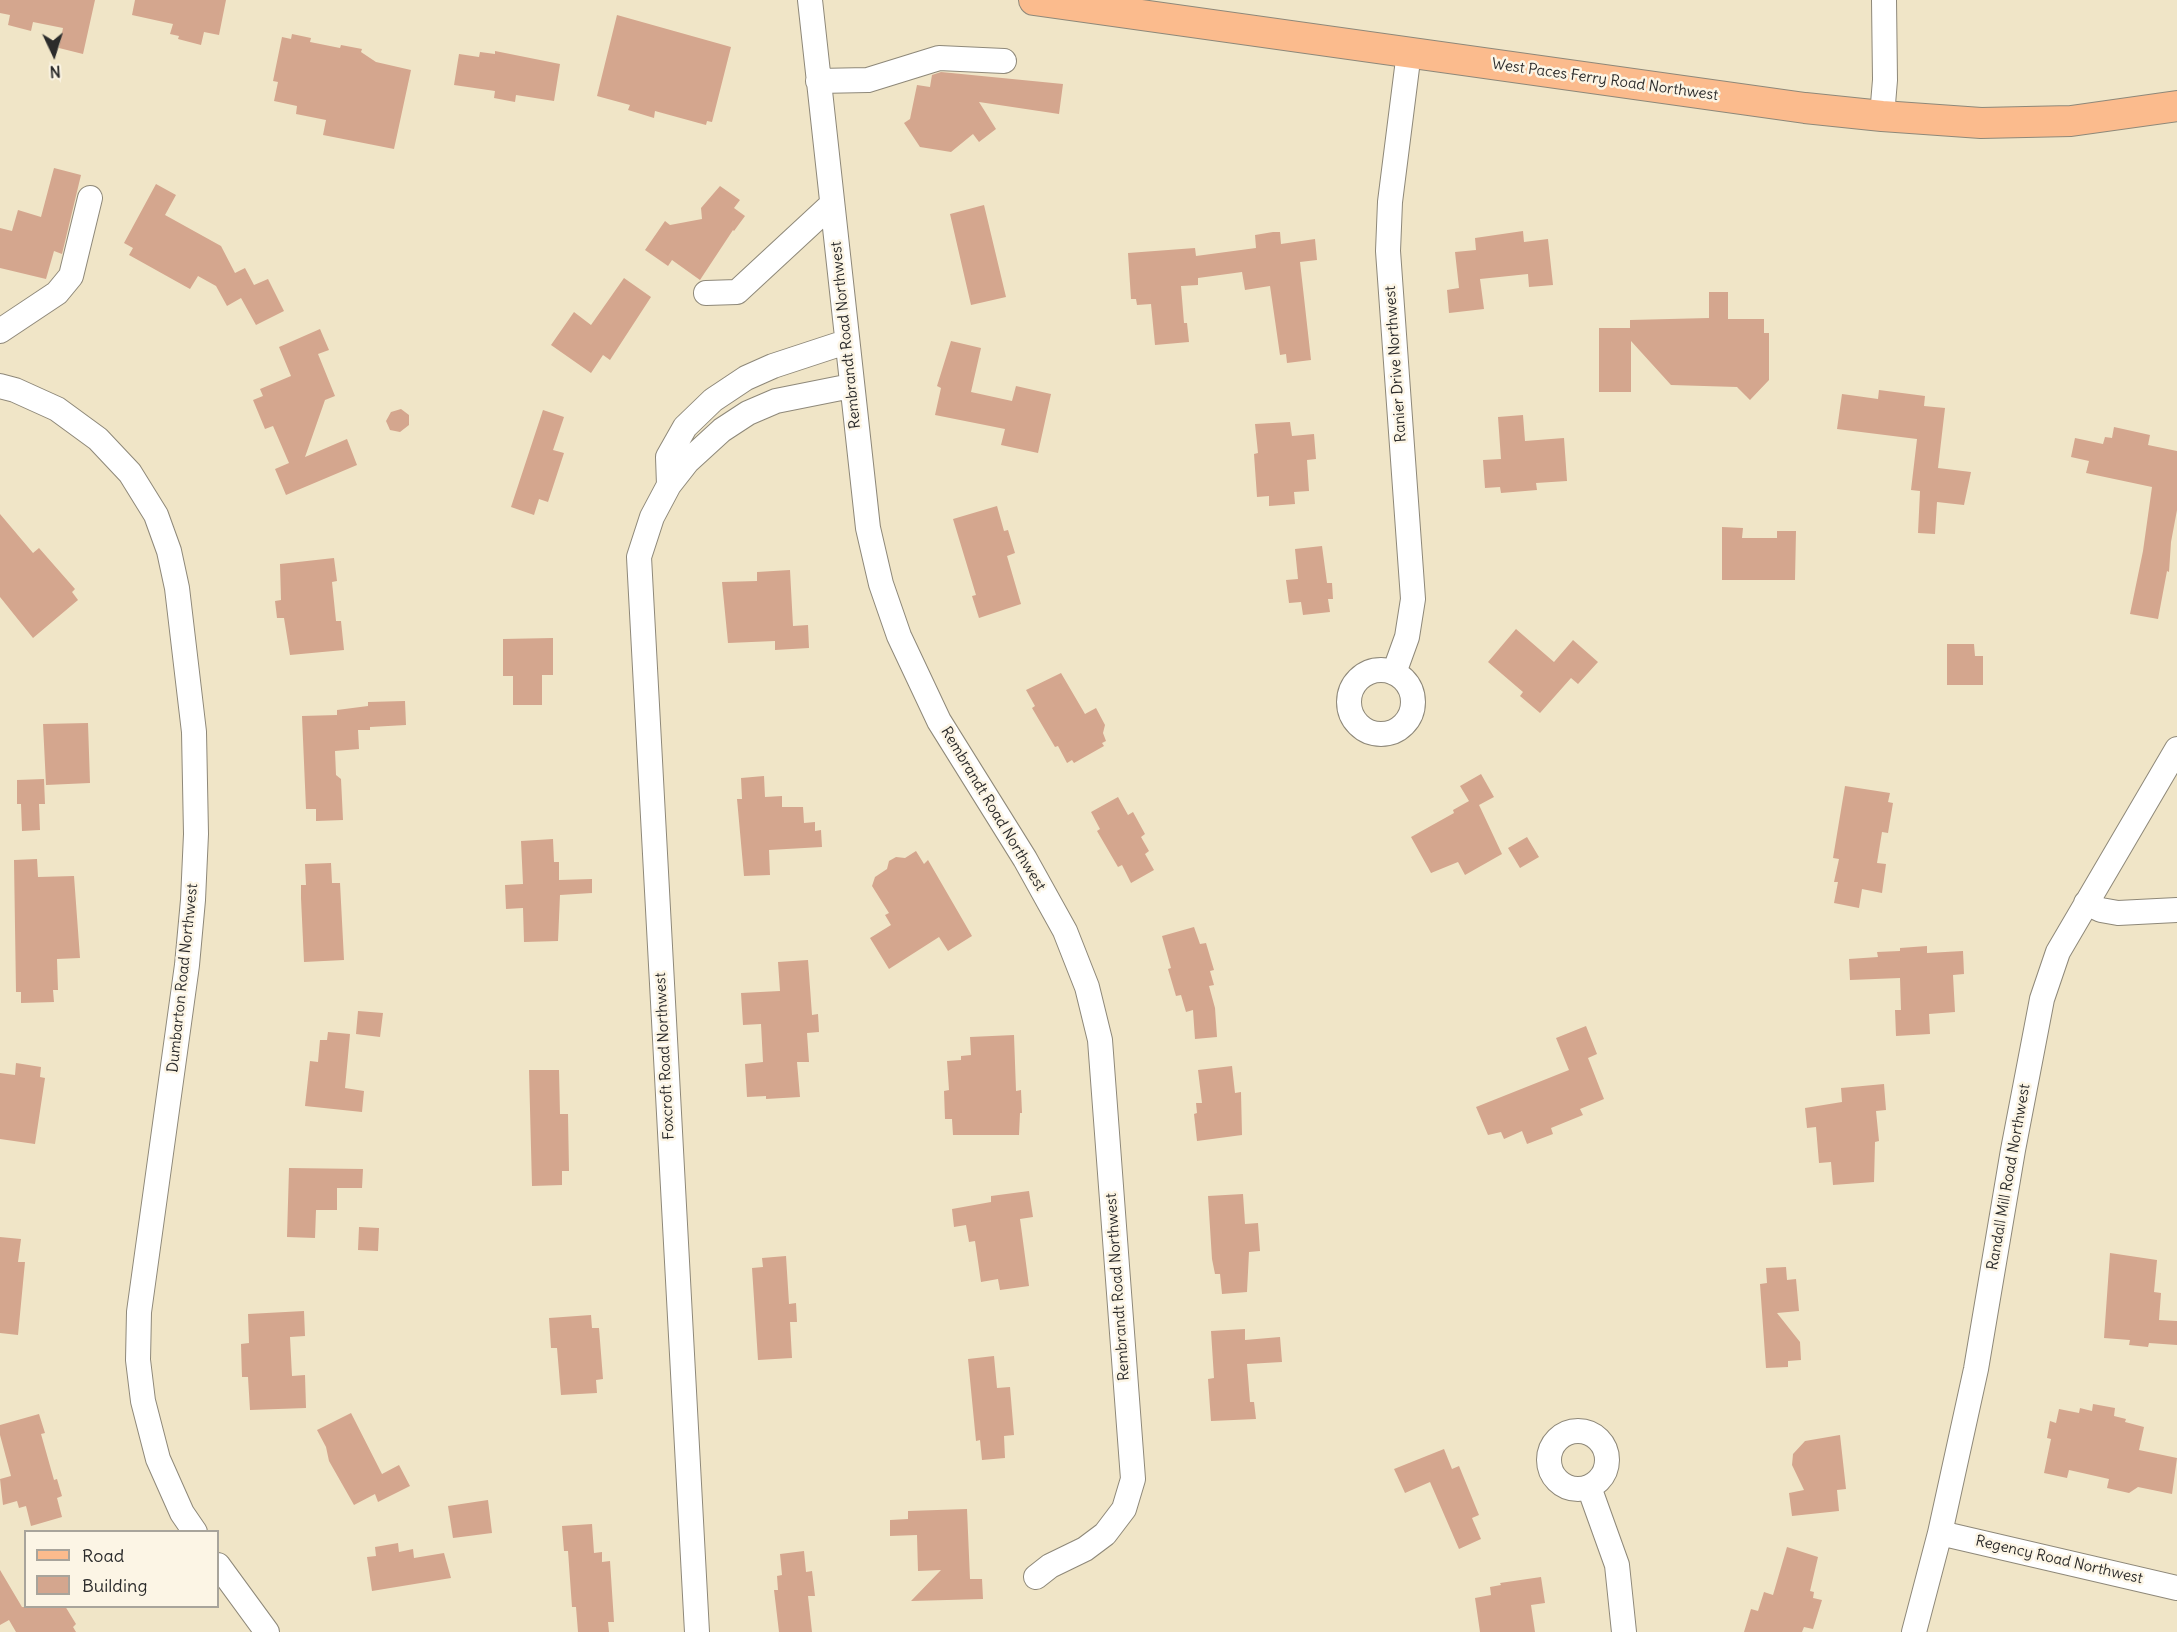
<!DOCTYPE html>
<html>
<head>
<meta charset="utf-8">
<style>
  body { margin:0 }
  #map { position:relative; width:2177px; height:1632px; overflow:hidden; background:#f0e5c7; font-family:Delius,sans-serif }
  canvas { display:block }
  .legend { position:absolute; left:24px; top:1530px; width:195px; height:78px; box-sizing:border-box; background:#fcf5e5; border:2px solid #a8a49b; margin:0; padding:8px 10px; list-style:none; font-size:18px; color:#2b2b2b }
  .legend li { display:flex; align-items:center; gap:12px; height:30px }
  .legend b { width:30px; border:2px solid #a8a49b }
  .north { position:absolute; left:24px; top:24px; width:60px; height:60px; -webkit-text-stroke:4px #fcf5e5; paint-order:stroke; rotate:176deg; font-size:16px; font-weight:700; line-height:24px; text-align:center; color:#2b2b2b }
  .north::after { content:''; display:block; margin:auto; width:21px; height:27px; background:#2b2b2b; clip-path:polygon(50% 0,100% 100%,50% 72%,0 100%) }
</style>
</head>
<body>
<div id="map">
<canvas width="2177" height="1632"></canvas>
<ul class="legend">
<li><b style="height:8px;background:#fbbb8d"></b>Road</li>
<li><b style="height:16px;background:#d4a68e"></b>Building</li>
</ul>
<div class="north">N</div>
</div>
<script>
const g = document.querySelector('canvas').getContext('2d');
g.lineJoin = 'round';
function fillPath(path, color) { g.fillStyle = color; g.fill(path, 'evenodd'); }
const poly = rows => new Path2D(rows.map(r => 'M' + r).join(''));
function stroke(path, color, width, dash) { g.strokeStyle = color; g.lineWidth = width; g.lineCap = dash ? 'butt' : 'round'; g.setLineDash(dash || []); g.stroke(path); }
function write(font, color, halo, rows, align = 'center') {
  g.font = font + ' Delius,sans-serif'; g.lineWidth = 5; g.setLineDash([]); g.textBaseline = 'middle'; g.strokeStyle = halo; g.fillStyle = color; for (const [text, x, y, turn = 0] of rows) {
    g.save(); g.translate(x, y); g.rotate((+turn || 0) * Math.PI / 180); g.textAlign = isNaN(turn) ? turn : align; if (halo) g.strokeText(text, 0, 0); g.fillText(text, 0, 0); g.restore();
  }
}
fillPath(poly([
  [0,0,95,0,83,54,59,48,63,28,33,22,31,31,8,25,10,15,0,13],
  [135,0,226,0,219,35,204,32,201,45,178,39,179,36,170,34,173,24,132,15],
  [617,15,731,47,712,122,707,121,706,125,655,111,654,118,628,110,630,105,597,96],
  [292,34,311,38,310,42,340,48,341,45,362,49,361,52,376,62,411,70,394,149,323,135,326,120,296,114,297,106,274,101,278,82,273,81,282,37,291,39],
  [495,51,560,64,554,101,516,95,515,102,494,98,495,91,454,85,459,54,479,57,480,52,495,54],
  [941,72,1063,84,1059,114,979,102,996,129,979,142,973,134,951,152,920,147,904,123,910,119,917,85,930,87,932,75],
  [54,168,81,175,62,254,54,251,46,279,0,268,0,228,12,231,18,210,41,217],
  [156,184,176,195,165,215,221,246,235,273,245,268,254,285,268,279,284,311,256,325,241,298,227,306,216,286,198,276,190,289,129,255,133,248,124,243],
  [720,186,740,200,734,208,745,216,734,231,733,230,700,280,672,260,668,266,645,250,665,221,670,225,702,219,701,208],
  [984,205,1006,297,971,305,950,214],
  [1523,231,1524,242,1548,239,1553,285,1529,287,1528,274,1480,279,1484,309,1449,313,1447,290,1459,288,1455,252,1476,250,1475,238],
  [1273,232,1280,232,1281,244,1315,239,1317,260,1300,262,1311,360,1287,363,1286,354,1280,355,1270,286,1245,290,1242,272,1198,278,1198,285,1181,286,1184,323,1187,323,1189,342,1155,345,1151,304,1137,305,1136,299,1131,299,1128,253,1195,248,1196,256,1256,248,1255,235],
  [624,278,651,297,610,360,603,355,591,373,551,345,574,312,591,325],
  [1709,292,1728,292,1728,319,1764,319,1764,333,1769,333,1769,380,1750,400,1737,387,1671,385,1631,341,1631,392,1599,392,1599,328,1630,328,1630,320,1709,318],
  [320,329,329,350,318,354,335,396,325,400,305,457,347,439,357,465,286,495,275,469,289,463,273,426,265,429,253,400,263,396,260,389,291,376,279,347],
  [951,341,981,348,971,392,1012,401,1016,386,1051,394,1038,453,1001,445,1005,429,935,415,941,388,937,386],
  [1879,390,1925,396,1924,406,1945,408,1938,468,1971,472,1964,505,1937,502,1935,534,1918,533,1920,491,1911,490,1917,439,1837,429,1842,394,1878,399],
  [401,409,409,415,409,425,400,432,390,430,386,421,391,412],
  [543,410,564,417,553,450,564,453,548,502,539,499,534,515,511,507],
  [1523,415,1525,441,1564,438,1567,481,1536,483,1537,490,1501,493,1500,487,1485,488,1483,460,1501,459,1498,417],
  [1290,422,1292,436,1314,434,1316,459,1307,460,1309,491,1294,492,1295,504,1269,506,1269,496,1257,497,1254,454,1258,453,1255,424],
  [2114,427,2150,435,2148,445,2177,451,2177,510,2171,542,2169,572,2167,571,2158,619,2130,614,2143,551,2152,487,2086,473,2089,461,2071,457,2075,438,2103,444,2105,437,2112,438],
  [997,506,1004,531,1008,530,1015,553,1007,556,1021,604,979,618,972,596,976,595,953,519],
  [0,514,33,553,39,548,75,589,72,592,78,600,33,638,0,597],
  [1722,527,1743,528,1742,538,1777,538,1777,531,1796,531,1795,580,1722,580],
  [1322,546,1327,583,1332,583,1333,599,1328,599,1330,612,1303,615,1301,602,1289,603,1286,580,1298,579,1295,549],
  [334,558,337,581,332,582,336,621,341,621,344,650,290,655,284,618,277,618,275,601,281,600,280,564],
  [790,570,793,626,808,625,809,648,775,650,775,641,728,643,722,582,757,581,757,572],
  [1516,629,1554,662,1573,640,1598,662,1578,684,1571,678,1540,713,1520,696,1523,692,1488,662],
  [553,638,553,675,542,675,542,705,513,705,513,676,503,676,503,639],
  [1947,644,1974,644,1975,656,1983,656,1983,685,1947,685],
  [1061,673,1085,714,1096,708,1105,725,1103,733,1106,741,1102,743,1104,746,1074,763,1072,760,1067,763,1058,746,1055,747,1032,708,1035,706,1026,690],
  [405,701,406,725,370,727,370,730,358,730,359,749,335,751,336,775,341,779,343,820,316,821,316,809,306,809,302,716,337,715,337,710,368,706,368,702],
  [88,723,90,783,46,785,43,724],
  [1481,774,1494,797,1479,805,1502,854,1465,875,1458,862,1431,873,1411,837,1454,813,1453,810,1469,801,1460,786],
  [764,776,765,797,782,796,782,807,803,807,804,823,815,822,815,831,821,830,822,847,769,850,770,875,744,876,737,799,742,799,741,778],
  [44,779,45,804,39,804,40,830,22,831,21,804,17,804,17,780],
  [1845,786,1890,793,1888,802,1893,803,1888,833,1882,832,1877,863,1886,864,1882,893,1862,889,1859,908,1834,903,1838,882,1834,882,1839,859,1833,858],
  [1118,797,1128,815,1133,812,1145,834,1141,837,1149,851,1145,854,1154,870,1131,883,1122,865,1118,867,1097,831,1100,829,1091,812],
  [1527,837,1539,857,1520,868,1508,848],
  [553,839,554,862,559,862,559,880,592,879,592,893,560,895,558,941,524,942,523,908,506,909,505,885,523,884,521,841],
  [916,851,924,864,928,860,972,936,948,951,939,937,889,969,870,938,891,925,885,915,889,913,872,886,875,877,887,869,889,861,896,857,905,858],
  [37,859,38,877,74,876,80,958,57,959,58,990,53,990,54,1002,21,1003,21,992,16,992,14,860],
  [331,863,332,883,340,883,344,960,304,962,301,898,301,885,306,885,305,864],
  [1194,927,1200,944,1206,943,1214,970,1210,971,1214,985,1209,986,1215,1008,1217,1037,1195,1039,1193,1010,1186,1012,1181,995,1176,996,1168,969,1171,968,1162,936],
  [1927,946,1927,953,1963,951,1964,974,1953,975,1955,1012,1929,1014,1930,1034,1896,1036,1895,1010,1901,1010,1900,978,1850,980,1849,959,1878,957,1877,952,1900,951,1900,948],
  [808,960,812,1015,818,1014,819,1032,807,1033,809,1062,797,1062,800,1097,766,1099,766,1096,747,1097,745,1064,763,1062,761,1024,743,1025,741,993,780,991,778,962],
  [358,1011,383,1013,380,1037,356,1034],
  [1586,1026,1597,1054,1588,1058,1604,1099,1580,1109,1583,1115,1551,1128,1553,1134,1527,1144,1522,1131,1504,1139,1501,1132,1488,1135,1476,1107,1569,1070,1556,1038],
  [328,1032,350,1034,345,1088,364,1091,362,1112,305,1106,310,1061,318,1062,320,1040,327,1040],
  [1014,1035,1016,1091,1021,1090,1022,1113,1020,1113,1019,1135,953,1135,952,1119,945,1119,944,1091,949,1090,947,1061,961,1060,961,1056,971,1055,970,1037],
  [16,1063,41,1067,40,1077,45,1078,35,1144,0,1139,0,1073,15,1075],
  [1232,1066,1235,1093,1241,1092,1242,1135,1197,1141,1194,1114,1197,1113,1196,1103,1202,1103,1198,1070],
  [529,1070,559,1070,560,1114,568,1114,569,1171,562,1171,562,1185,532,1186],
  [1884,1084,1886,1110,1876,1111,1879,1141,1875,1142,1874,1182,1833,1185,1831,1162,1819,1163,1816,1127,1807,1128,1805,1108,1842,1102,1841,1088],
  [289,1168,363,1169,362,1188,337,1188,337,1210,316,1210,315,1238,287,1237],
  [1029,1191,1033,1217,1020,1219,1029,1286,1000,1290,998,1279,981,1282,975,1241,969,1242,966,1225,954,1227,952,1209,991,1202,991,1196],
  [1243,1194,1245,1224,1258,1223,1260,1251,1249,1252,1247,1292,1222,1294,1220,1274,1215,1274,1212,1259,1208,1196],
  [359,1227,379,1228,378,1251,358,1250],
  [0,1237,21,1239,18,1262,25,1262,18,1335,0,1333],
  [2110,1253,2157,1260,2154,1292,2161,1293,2159,1320,2177,1321,2177,1345,2149,1343,2148,1347,2129,1345,2130,1340,2104,1338],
  [786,1256,789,1304,796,1303,797,1322,790,1322,792,1358,758,1360,752,1268,763,1267,762,1258],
  [1786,1267,1787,1280,1796,1279,1799,1311,1777,1313,1800,1342,1801,1360,1788,1361,1788,1367,1766,1368,1760,1284,1767,1283,1766,1268],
  [304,1311,305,1336,290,1337,292,1376,305,1375,306,1408,250,1410,248,1377,242,1377,241,1344,249,1343,248,1314],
  [591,1315,592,1328,599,1328,603,1379,596,1380,597,1393,561,1395,557,1348,551,1348,549,1318],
  [1245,1329,1245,1340,1280,1337,1282,1362,1247,1364,1250,1402,1254,1402,1256,1419,1211,1421,1208,1379,1214,1378,1211,1331],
  [994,1356,997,1388,1010,1387,1014,1435,1004,1436,1005,1458,982,1460,980,1440,976,1441,968,1359],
  [2093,1404,2115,1408,2114,1416,2126,1419,2125,1422,2144,1427,2139,1450,2177,1458,2172,1494,2138,1487,2129,1493,2107,1488,2109,1479,2069,1470,2067,1478,2044,1473,2051,1439,2047,1438,2050,1421,2056,1423,2059,1409,2079,1413,2080,1408,2092,1411],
  [351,1413,382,1474,399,1465,410,1486,378,1502,375,1494,354,1505,329,1461,326,1447,317,1430],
  [39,1414,45,1433,41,1434,54,1480,57,1479,62,1496,57,1498,62,1517,31,1526,26,1506,19,1508,17,1501,3,1505,0,1479,11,1476,0,1435,0,1425],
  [1840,1435,1846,1489,1837,1490,1839,1511,1792,1516,1789,1493,1804,1490,1792,1465,1793,1454,1805,1441],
  [1444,1449,1452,1469,1459,1466,1479,1515,1472,1518,1481,1539,1459,1549,1430,1482,1405,1493,1394,1469],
  [488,1500,492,1533,453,1538,448,1506],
  [967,1509,970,1579,982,1579,983,1599,911,1601,941,1570,918,1571,917,1535,890,1536,890,1520,908,1519,908,1511],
  [592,1524,594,1553,602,1552,602,1562,610,1561,614,1622,608,1622,609,1632,578,1632,576,1607,572,1607,568,1551,564,1551,562,1526],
  [398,1543,399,1552,413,1549,414,1558,444,1553,451,1578,372,1591,367,1557,376,1556,375,1547],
  [1787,1547,1818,1557,1810,1591,1814,1592,1813,1598,1822,1600,1813,1629,1804,1627,1802,1632,1744,1632,1751,1609,1758,1611,1764,1592,1773,1595],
  [804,1551,806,1572,812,1571,815,1596,808,1596,812,1632,779,1632,774,1590,778,1590,777,1576,782,1575,780,1554],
  [0,1570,22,1607,65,1606,76,1624,73,1627,76,1632,16,1632,9,1620,0,1625],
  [1541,1577,1545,1603,1531,1605,1535,1632,1480,1632,1475,1598,1491,1595,1490,1587,1501,1585,1500,1583]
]), '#d4a68e');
const minor = poly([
  [810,0,868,528,881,584,899,636,939,721,1025,859,1065,931,1087,987,1100,1040,1133,1479,1124,1509,1105,1534,1085,1549,1050,1566,1036,1577],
  [818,81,868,80,939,58,1004,61],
  [1882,116,1885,80,1884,0],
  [706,293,737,292,832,204],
  [0,331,57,293,71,276,90,198],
  [0,386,15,390,57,409,98,439,130,473,156,515,169,551,177,588,194,732,196,834,193,900,187,965,139,1312,138,1360,143,1401,158,1459,182,1513,195,1532],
  [669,485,668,457,685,427,713,400,746,378,773,366,846,342],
  '1349 702a32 32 0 1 1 64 0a32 32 0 1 1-64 0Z',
  [1394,673,1407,637,1413,599,1388,251,1390,202,1409,52],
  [2086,903,2101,910,2118,913,2177,910],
  '1549 1460a29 29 0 1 1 58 0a29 29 0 1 1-58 0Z',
  [1589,1487,1617,1565,1624,1632],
  [1940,1533,2177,1588],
  [218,1565,267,1632],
  [697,1632,639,557,652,517,669,485,687,462,722,430,748,413,776,401,851,386],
  [1914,1632,1940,1533,1976,1369,2013,1150,2042,999,2058,952,2177,749]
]);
const major = poly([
  [1034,0,1805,108,1882,116,1981,123,2071,121,2177,106]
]);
stroke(minor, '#8e8879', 26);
stroke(major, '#8e8879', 32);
stroke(minor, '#fff', 24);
stroke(major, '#fbbb8d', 30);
write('15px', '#2b2b2b', '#fcf5e5', [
  ["West Paces Ferry Road Northwest",1605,80,8],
  ["Rembrandt Road Northwest",846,335,-96],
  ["Ranier Drive Northwest",1396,364,-94],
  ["Rembrandt Road Northwest",993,809,59],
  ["Dumbarton Road Northwest",183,978,-84],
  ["Foxcroft Road Northwest",665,1056,-93],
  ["Randall Mill Road Northwest",2009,1177,-80],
  ["Rembrandt Road Northwest",1118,1287,-94],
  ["Regency Road Northwest",2059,1560,13]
]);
</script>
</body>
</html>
